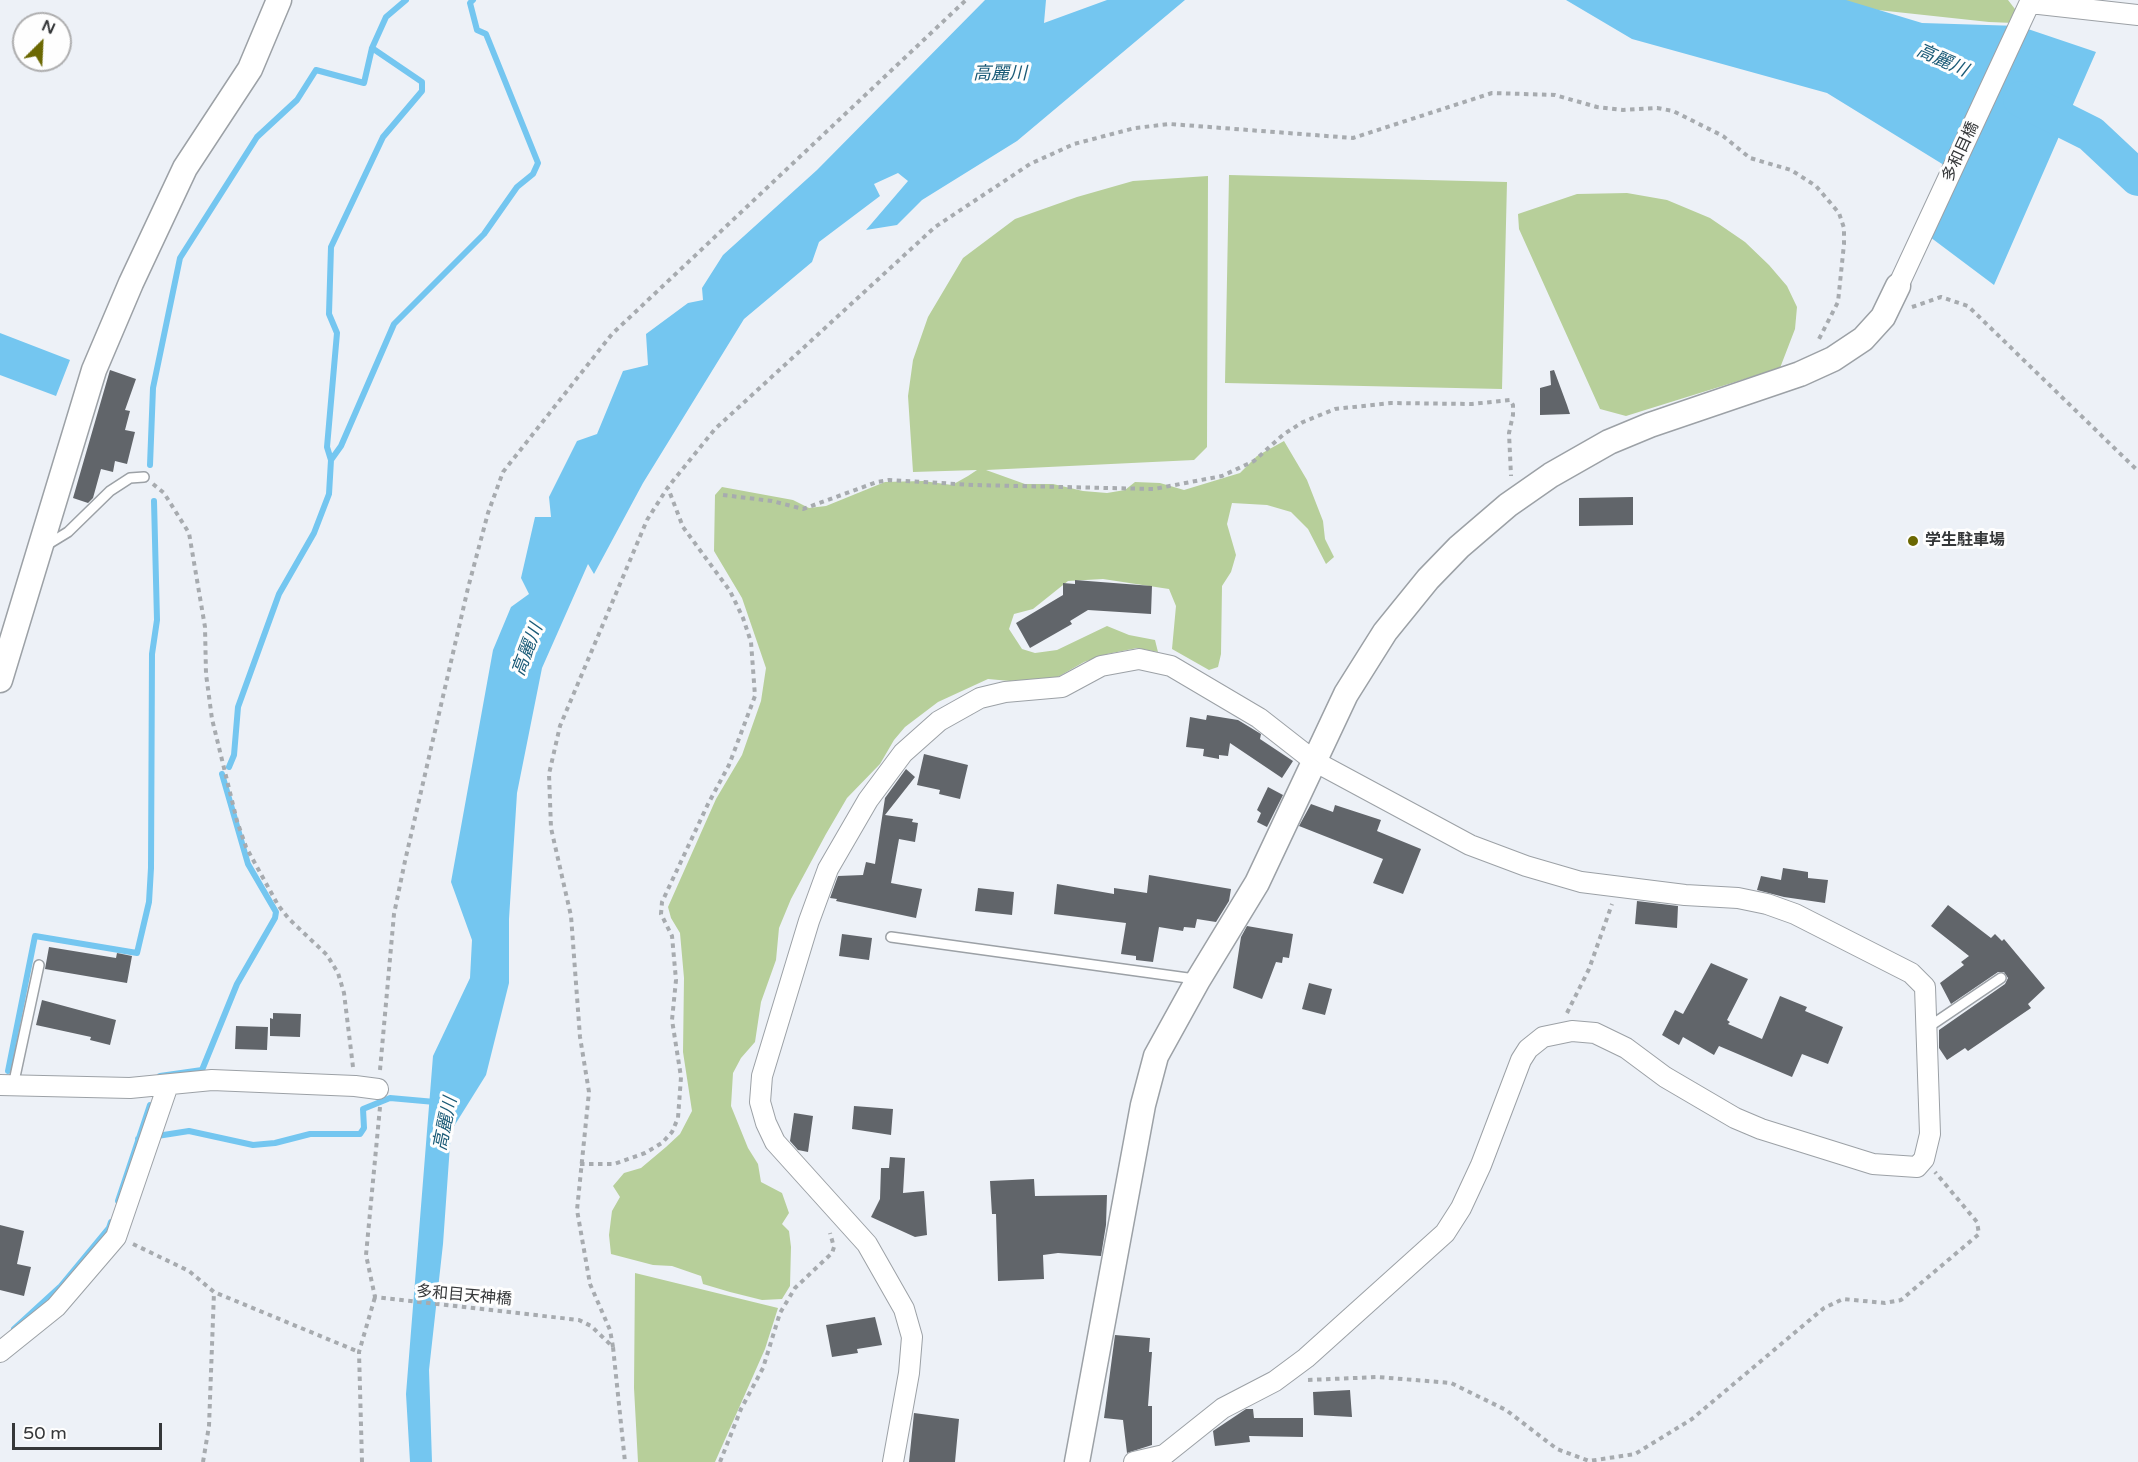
<!DOCTYPE html>
<html>
<head>
<meta charset="utf-8">
<style>
  body { margin:0 }
  #map { position:relative; width:2138px; height:1462px; overflow:hidden; background:#edf1f7; font-family:"Varela Round",sans-serif }
  canvas { display:block }
  .north { position:absolute; left:12px; top:12px; width:60px; height:60px; box-sizing:border-box; background:#fefefe; border:2px solid #aeaeaf; border-radius:50%; rotate:24deg; font-size:16px; font-weight:700; line-height:24px; text-align:center; color:#353739 }
  .north::after { content:''; display:block; margin:auto; width:21px; height:27px; background:#6b6802; clip-path:polygon(50% 0,100% 100%,50% 72%,0 100%) }
  .scale { position:absolute; left:12px; top:1423px; width:150px; height:27px; box-sizing:border-box; border:3px solid #353739; border-top:0; padding-left:8px; font-size:18px; line-height:21px; white-space:nowrap; color:#353739; -webkit-text-stroke:4px #fefefe; paint-order:stroke }
</style>
</head>
<body>
<div id="map">
<canvas width="2138" height="1462"></canvas>
<div class="north">N</div>
<div class="scale">50 m</div>
</div>
<script>
const g = document.querySelector('canvas').getContext('2d');
g.lineJoin = 'round';
function fillPath(path, color) { g.fillStyle = color; g.fill(path, 'evenodd'); }
const poly = rows => new Path2D(rows.map(r => 'M' + r).join(''));
function stroke(path, color, width, dash) { g.strokeStyle = color; g.lineWidth = width; g.lineCap = dash ? 'butt' : 'round'; g.setLineDash(dash || []); g.stroke(path); }
function write(font, color, halo, rows, align = 'center') {
  g.font = font + ' "Varela Round","Noto Sans JP",sans-serif'; g.lineWidth = 6; g.setLineDash([]); g.textBaseline = 'middle'; g.strokeStyle = halo; g.fillStyle = color; for (const [text, x, y, turn = 0] of rows) {
    g.save(); g.translate(x, y); g.rotate((+turn || 0) * Math.PI / 180); g.textAlign = isNaN(turn) ? turn : align; if (halo) g.strokeText(text, 0, 0); g.fillText(text, 0, 0); g.restore();
  }
}
fillPath(poly([
  [1830,0,2008,0,2018,13,2014,23,1989,22,1850,7],
  [1229,175,1507,182,1502,389,1225,383],
  [1208,176,1207,447,1194,460,986,470,1025,484,1053,484,1083,491,1107,493,1125,490,1135,482,1160,483,1184,490,1240,473,1257,456,1284,441,1307,480,1323,521,1325,539,1334,557,1326,564,1308,529,1291,512,1267,505,1232,503,1227,524,1236,555,1231,572,1222,586,1221,654,1218,667,1209,670,1172,649,1176,606,1169,589,1103,579,1068,581,1033,609,1014,614,1009,629,1022,649,1035,653,1057,650,1107,626,1129,635,1155,640,1158,652,1137,648,1107,654,1084,662,1056,678,1010,681,988,679,938,702,905,727,894,740,880,764,847,798,826,834,791,899,779,928,776,960,761,1002,755,1042,741,1058,733,1073,731,1106,748,1148,758,1164,761,1182,782,1193,789,1213,782,1224,789,1231,791,1247,790,1286,782,1299,762,1300,730,1292,703,1284,701,1276,672,1266,653,1265,611,1254,609,1235,612,1211,620,1197,613,1186,624,1173,641,1168,666,1147,680,1134,692,1111,683,1052,684,978,680,933,671,918,668,907,716,799,742,755,761,701,766,668,742,598,714,551,715,495,722,487,793,500,809,508,826,506,885,482,923,481,952,485,968,476,977,470,913,472,908,396,913,360,928,317,963,258,1015,219,1077,197,1133,181],
  [1627,193,1667,200,1710,218,1745,242,1769,265,1787,286,1797,307,1795,329,1780,368,1626,416,1600,409,1519,229,1518,214,1577,194],
  [635,1273,778,1308,765,1349,715,1462,638,1462,634,1388]
]), '#b7cf9a');
fillPath(poly([
  [985,0,1046,0,1044,23,1107,0,1185,0,1017,141,922,200,897,225,866,230,908,181,898,173,874,184,880,196,819,242,812,262,744,319,643,483,594,574,588,564,542,668,517,793,509,919,509,983,486,1075,451,1131,443,1244,429,1370,432,1462,410,1462,406,1394,433,1056,470,978,472,940,451,882,493,650,511,607,529,594,521,578,535,517,551,517,549,497,577,441,597,434,623,371,648,365,646,334,688,303,703,300,702,288,723,255,817,170],
  [1566,0,1846,0,1922,23,2019,26,2096,52,1994,285,1930,237,1952,170,1827,93,1632,39],
  [0,333,70,360,56,396,0,375]
]), '#74c6f0');
stroke(poly([
  [331,460,327,447,337,333,329,314,331,247,383,137,422,91,422,82,372,48],
  [150,465,153,388,180,258,257,137,297,100,316,70,364,83,372,48,386,17,406,0],
  [229,767,234,755,238,707,279,594,314,533,329,494,331,460,341,446,394,324,484,234,517,187,533,174,538,163,486,34,477,30,470,3,473,0],
  [8,1071,35,936,137,953,149,902,151,868,152,654,157,620,154,501],
  [160,1076,202,1070,237,984,275,918,276,912,248,864,222,774],
  [138,1139,189,1131,253,1145,275,1143,310,1134,360,1134,364,1128,363,1109,390,1098,435,1102],
  [118,1201,150,1105],
  [14,1329,61,1286,109,1228,111,1222]
]), '#74c6f0', 6);
stroke(poly([
  [2021,99,2091,134,2138,178]
]), '#74c6f0', 36);
fillPath(poly([
  [110,370,136,379,125,410,130,411,125,430,135,432,127,464,115,461,113,472,101,469,93,498,88,503,73,498],
  [1554,370,1567,405,1570,414,1540,415,1540,388,1551,385,1550,371],
  [1633,497,1633,525,1579,526,1579,498],
  [1075,580,1152,586,1151,614,1088,610,1070,621,1072,624,1030,648,1016,623,1063,595,1063,583,1075,584],
  [1207,715,1238,720,1261,734,1260,739,1293,761,1282,778,1230,743,1228,756,1219,755,1219,759,1203,756,1204,749,1186,747,1190,717,1206,720],
  [924,754,968,765,960,799,939,794,940,790,917,785],
  [906,769,915,777,885,815,913,819,912,822,918,823,915,842,899,839,891,883,922,889,916,918,836,901,837,899,830,898,838,876,863,875,866,862,875,864,885,798],
  [1268,787,1283,795,1267,827,1257,822,1261,813,1257,810],
  [1311,804,1333,812,1335,805,1381,820,1377,831,1421,849,1403,894,1373,883,1383,859,1299,826],
  [1783,868,1808,872,1808,878,1828,880,1825,903,1784,897,1757,890,1761,876,1781,880],
  [1149,875,1231,889,1229,901,1216,922,1197,919,1195,928,1184,927,1183,931,1159,927,1153,962,1136,960,1136,956,1121,954,1126,923,1054,914,1057,884,1114,894,1114,888,1147,893],
  [978,888,1014,892,1012,915,975,911],
  [1637,901,1678,906,1677,928,1635,924],
  [1948,905,1991,938,1995,934,2002,941,2004,939,2045,988,2028,1004,2031,1008,1968,1051,1965,1048,1947,1060,1939,1048,1939,1030,2005,984,2008,978,2004,972,1998,972,1951,1004,1940,983,1964,965,1961,962,1969,956,1931,926],
  [1247,926,1293,934,1289,958,1283,957,1282,963,1276,962,1262,999,1233,988,1241,937],
  [842,934,872,938,869,960,839,956],
  [49,947,116,958,117,953,132,956,127,983,45,969],
  [1711,963,1748,979,1727,1020,1730,1022,1728,1024,1762,1039,1780,996,1807,1007,1805,1011,1843,1027,1828,1064,1802,1054,1792,1077,1719,1046,1714,1055,1683,1037,1679,1045,1662,1035,1675,1010,1683,1014],
  [1309,983,1332,989,1325,1015,1302,1009],
  [42,1000,116,1020,110,1045,90,1040,91,1037,36,1025],
  [273,1013,301,1014,300,1037,270,1036,270,1018,273,1019],
  [236,1026,268,1027,267,1050,235,1049],
  [854,1106,893,1109,891,1135,852,1129],
  [794,1113,813,1116,808,1152,798,1150,790,1141],
  [890,1157,905,1158,903,1193,924,1191,927,1235,915,1237,871,1217,880,1199,881,1168,889,1168],
  [1034,1179,1035,1196,1107,1195,1106,1225,1101,1256,1058,1253,1043,1255,1044,1279,998,1281,996,1214,992,1214,990,1181],
  [0,1225,24,1231,17,1264,31,1267,24,1296,0,1290],
  [875,1317,882,1345,857,1349,858,1353,832,1357,826,1325],
  [1115,1335,1150,1338,1149,1352,1152,1352,1148,1406,1152,1406,1152,1445,1127,1453,1123,1420,1104,1418],
  [1350,1390,1352,1417,1314,1415,1313,1392],
  [1246,1409,1253,1409,1254,1418,1303,1418,1303,1437,1249,1436,1250,1442,1215,1446,1213,1431],
  [914,1413,959,1419,955,1462,909,1462]
]), '#61656a');
const service = poly([
  [45,546,68,532,110,491,130,478,144,477],
  [891,937,1195,979],
  [1927,1028,2001,978],
  [13,1086,39,965]
]);
const minor = poly([
  [2030,3,2138,15],
  [1898,286,2031,0],
  [0,1085,130,1088,212,1080,355,1086,378,1089],
  [0,1352,56,1307,116,1237,168,1085],
  [893,1462,909,1373,912,1337,904,1309,867,1244,775,1142,766,1123,760,1102,762,1076,809,921,828,869,868,800,903,753,939,721,980,698,1005,692,1062,687,1101,666,1139,659,1171,666,1259,718,1314,761,1470,845,1526,866,1581,882,1685,895,1738,898,1767,904,1795,914,1911,973,1925,987,1930,1134,1924,1159,1917,1167,1873,1164,1761,1129,1735,1118,1665,1077,1626,1048,1595,1033,1572,1031,1543,1037,1528,1049,1521,1060,1481,1165,1461,1208,1445,1233,1306,1358,1275,1381,1223,1408,1164,1455,1134,1462]
]);
const tertiary = poly([
  [0,680,94,370,131,283,185,168,250,69,279,0],
  [1077,1462,1143,1105,1156,1056,1198,980,1257,883,1346,694,1385,632,1428,579,1459,547,1508,505,1551,475,1609,442,1650,425,1800,374,1833,359,1863,339,1883,317,1898,286]
]);
stroke(service, '#9ca1a6', 12);
stroke(minor, '#9ca1a6', 22);
stroke(tertiary, '#9ca1a6', 27);
stroke(poly([
  [1912,307,1941,297,1968,306,2138,471],
  [153,484,164,493,189,533,205,627,206,674,212,719,237,821,246,847,278,905,289,919,327,955,338,973,344,993,353,1067],
  [723,495,772,501,803,509,877,482,889,480,974,485,1154,489,1222,476,1254,461,1284,434,1303,422,1335,409,1391,403,1472,404,1510,400,1513,405,1513,415,1509,433,1511,476],
  [1567,1013,1589,969,1612,904],
  [380,1070,394,914,405,861,468,588,488,513,503,472,612,334,966,0],
  [380,1107,366,1255,375,1297,579,1320,591,1326,613,1347,625,1462],
  [580,1164,614,1164,645,1153,662,1143,672,1132,678,1118,681,1077,672,1020,676,980,672,936,661,914,662,902,708,804,729,765,755,696,751,642,743,618,730,591,683,527,668,488],
  [133,1244,189,1271,214,1292,359,1352],
  [613,1347,610,1330,590,1284,577,1210,589,1092,580,1037,571,916,551,828,549,774,560,726,647,520,668,487,715,429,935,227,1030,164,1074,144,1135,128,1170,124,1353,138,1492,93,1555,95,1597,107,1623,110,1657,108,1673,111,1723,136,1750,158,1791,170,1816,186,1839,213,1844,228,1844,244,1838,302,1818,341],
  [1308,1380,1378,1377,1451,1383,1506,1410,1557,1449,1589,1461,1635,1454,1692,1419,1824,1308,1843,1299,1885,1303,1901,1300,1979,1234,1977,1222,1935,1172],
  [203,1462,209,1426,214,1292],
  [362,1462,359,1352,375,1297],
  [720,1462,741,1409,763,1368,780,1313,795,1288,832,1253,834,1247,830,1233]
]), '#a7abaf', 4, [4.5, 4.5]);
stroke(service, '#fff', 9);
stroke(minor, '#fff', 20);
stroke(tertiary, '#fff', 24);
for (const [x, y, r, color] of [
  [1913,541,6,"#6b6802"]
]) { const dot = new Path2D(); dot.arc(x, y, r, 0, 2 * Math.PI); g.fillStyle = color; g.fill(dot); stroke(dot, '#fefefe', 2); }
write('16px', '#353739', '#fefefe', [
  ["多和目橋",1961,152,-65],
  ["多和目天神橋",464,1296,5]
]);
write('bold 16px', '#353739', '#fefefe', [
  ["学生駐車場",1925,541]
], 'left');
write('italic 18px', '#1b5b77', '#fefefe', [
  ["高麗川",1942,61,24],
  ["高麗川",1000,74],
  ["高麗川",528,650,-69],
  ["高麗川",446,1124,-78]
]);
</script>
</body>
</html>
